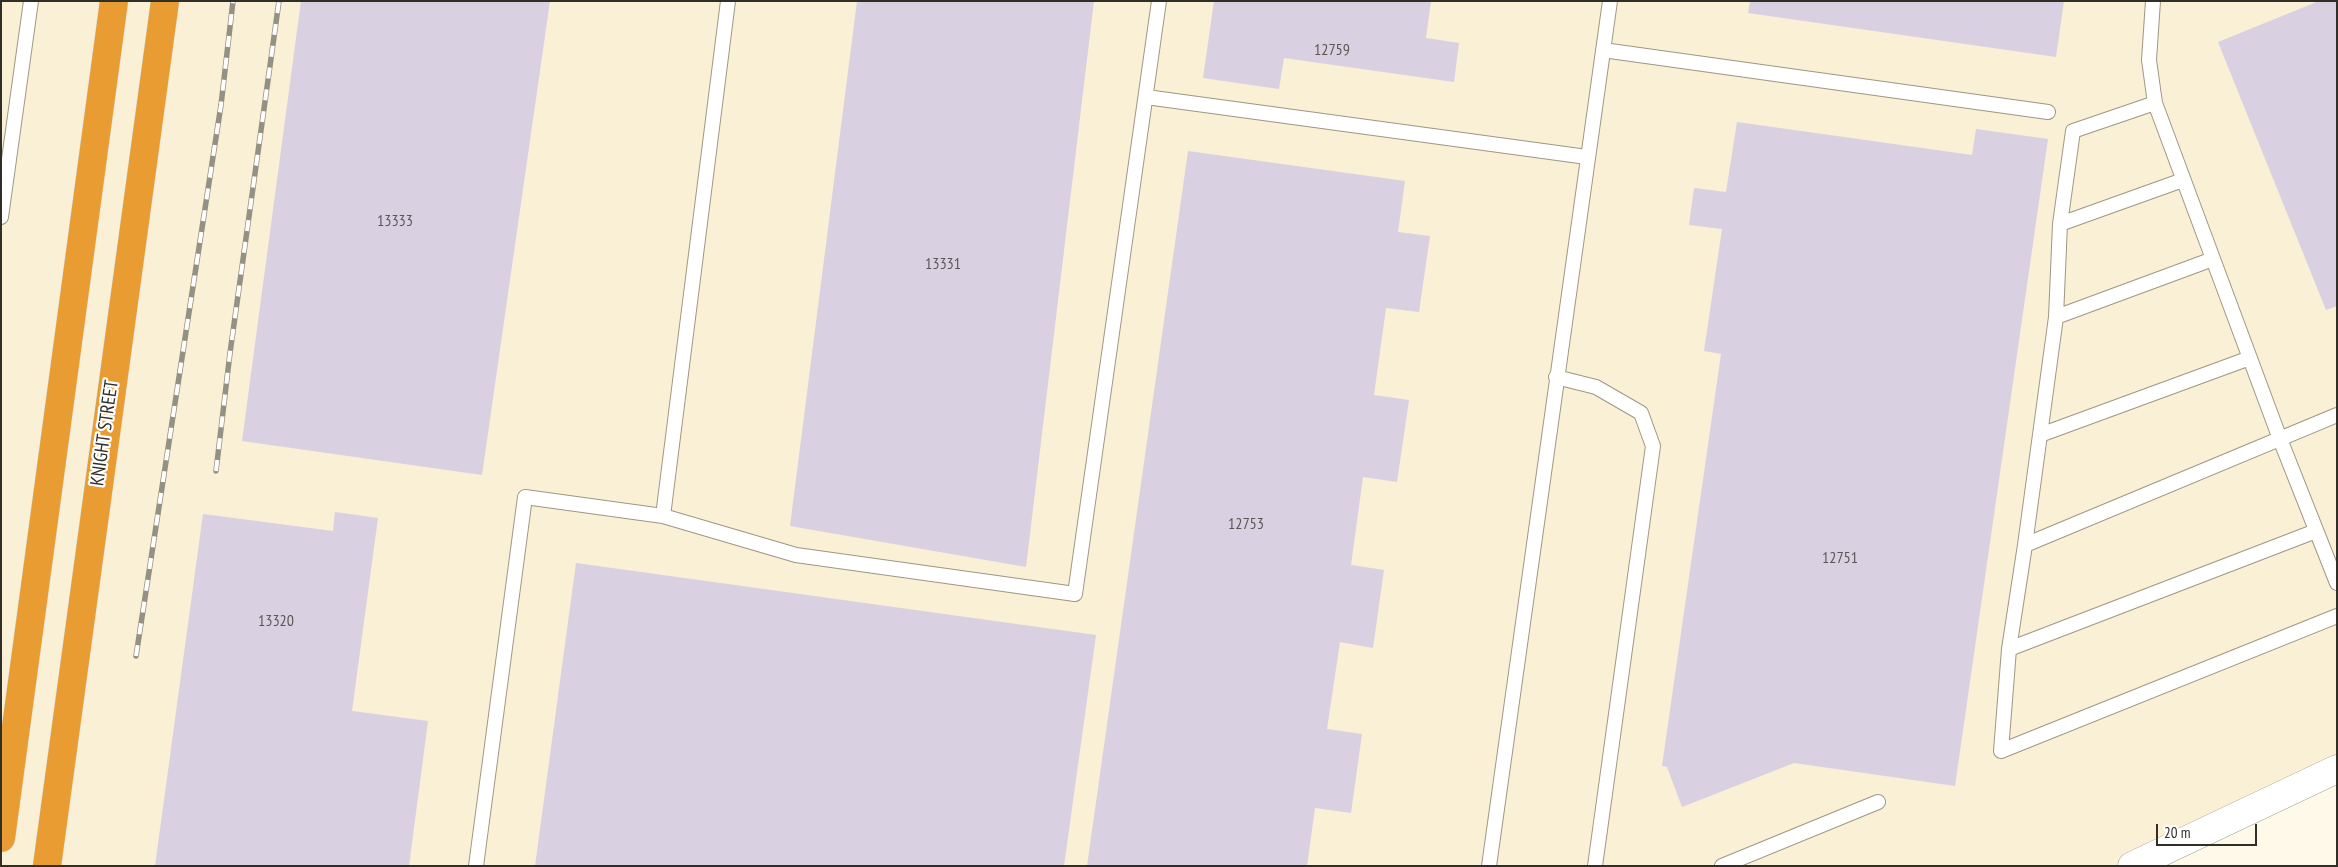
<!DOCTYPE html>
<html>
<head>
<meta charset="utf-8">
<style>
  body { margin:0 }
  #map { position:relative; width:2338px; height:867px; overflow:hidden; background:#fef9e9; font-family:"PT Sans Narrow",sans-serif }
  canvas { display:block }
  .frame { position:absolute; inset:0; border:2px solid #312e27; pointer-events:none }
  .scale { position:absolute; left:2156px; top:824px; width:101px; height:22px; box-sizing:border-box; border:2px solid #312e27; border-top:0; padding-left:6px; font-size:15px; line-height:18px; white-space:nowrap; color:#312e27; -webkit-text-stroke:4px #fff; paint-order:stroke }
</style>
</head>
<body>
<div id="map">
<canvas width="2338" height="867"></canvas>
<div class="frame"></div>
<div class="scale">20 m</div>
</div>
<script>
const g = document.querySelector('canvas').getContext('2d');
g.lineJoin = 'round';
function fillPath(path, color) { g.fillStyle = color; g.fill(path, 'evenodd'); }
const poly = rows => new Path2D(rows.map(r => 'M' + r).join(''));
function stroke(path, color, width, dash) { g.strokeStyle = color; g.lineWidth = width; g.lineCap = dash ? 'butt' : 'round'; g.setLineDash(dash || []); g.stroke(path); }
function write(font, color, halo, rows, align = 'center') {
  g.font = font + ' "PT Sans Narrow",sans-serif'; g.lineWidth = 4.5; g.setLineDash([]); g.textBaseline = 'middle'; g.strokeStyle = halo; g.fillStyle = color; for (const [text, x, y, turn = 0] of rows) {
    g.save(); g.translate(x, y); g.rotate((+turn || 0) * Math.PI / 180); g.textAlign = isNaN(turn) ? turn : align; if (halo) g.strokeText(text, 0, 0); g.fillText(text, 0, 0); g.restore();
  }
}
fillPath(poly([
  [1,1,2337,1,2337,769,2132,866,1,866]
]), '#f9f0d5');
fillPath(poly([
  [2337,823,2337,863,2331,866,2240,866,2268,851]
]), '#fef9e9');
fillPath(poly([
  [301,1,550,1,482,475,242,441],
  [857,1,1094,1,1026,567,790,526],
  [1214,1,1431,1,1426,38,1459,43,1454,82,1284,58,1279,89,1203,78],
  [1750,1,2064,1,2056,57,1748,13],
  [2319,1,2337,1,2337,306,2326,310,2218,42],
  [1737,122,1972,155,1976,129,2048,139,1955,786,1794,763,1682,807,1667,767,1662,766,1721,354,1704,351,1722,229,1689,225,1694,188,1726,192],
  [1188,151,1405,181,1398,232,1430,236,1419,312,1386,308,1374,395,1409,400,1397,482,1363,477,1351,565,1384,570,1373,648,1340,642,1327,729,1362,734,1351,813,1315,808,1307,866,1087,866],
  [335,512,378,518,352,711,428,721,409,866,155,866,203,514,333,531],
  [576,563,1096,635,1064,866,535,866]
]), '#d9d0e2');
const service = poly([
  [2153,1,2149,60,2155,103,2280,439,2337,583],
  [1603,50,2048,112],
  [1146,97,1587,157],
  [1,217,31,1],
  [2060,224,2073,131,2155,103],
  [2056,317,2213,259],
  [1556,377,1596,387,1641,413,1653,446,1595,866],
  [2337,415,2025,545,2009,649,2001,751,2337,616],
  [2040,435,2250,358],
  [663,516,796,555,1075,594,1159,1],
  [2025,545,2056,317,2060,224,2183,180],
  [2009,649,2316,531],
  [476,866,525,497,663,516,728,1],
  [1489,866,1610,1],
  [1722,866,1878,802]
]);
const minor = poly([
  [2132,866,2337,769]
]);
const motorway = poly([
  [1,838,114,1],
  [47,866,165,1]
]);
stroke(service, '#9d9785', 16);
stroke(minor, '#9d9785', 29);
stroke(motorway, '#dad9d8', 29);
stroke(service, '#fff', 14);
stroke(minor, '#fff', 28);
stroke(motorway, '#e89c31', 28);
const rail = poly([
  [216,471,230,353,279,1],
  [136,656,221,105,233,1]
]);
stroke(rail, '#949084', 5.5);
stroke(rail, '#fff', 4, [11]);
write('16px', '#5b5656', null, [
  ["12759",1332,50],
  ["13333",395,221],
  ["13331",943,264],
  ["12753",1246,524],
  ["12751",1840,558],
  ["13320",276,621]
]);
write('19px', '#312e27', '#fff', [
  ["KNIGHT STREET",105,433,-82]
]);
</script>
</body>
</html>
